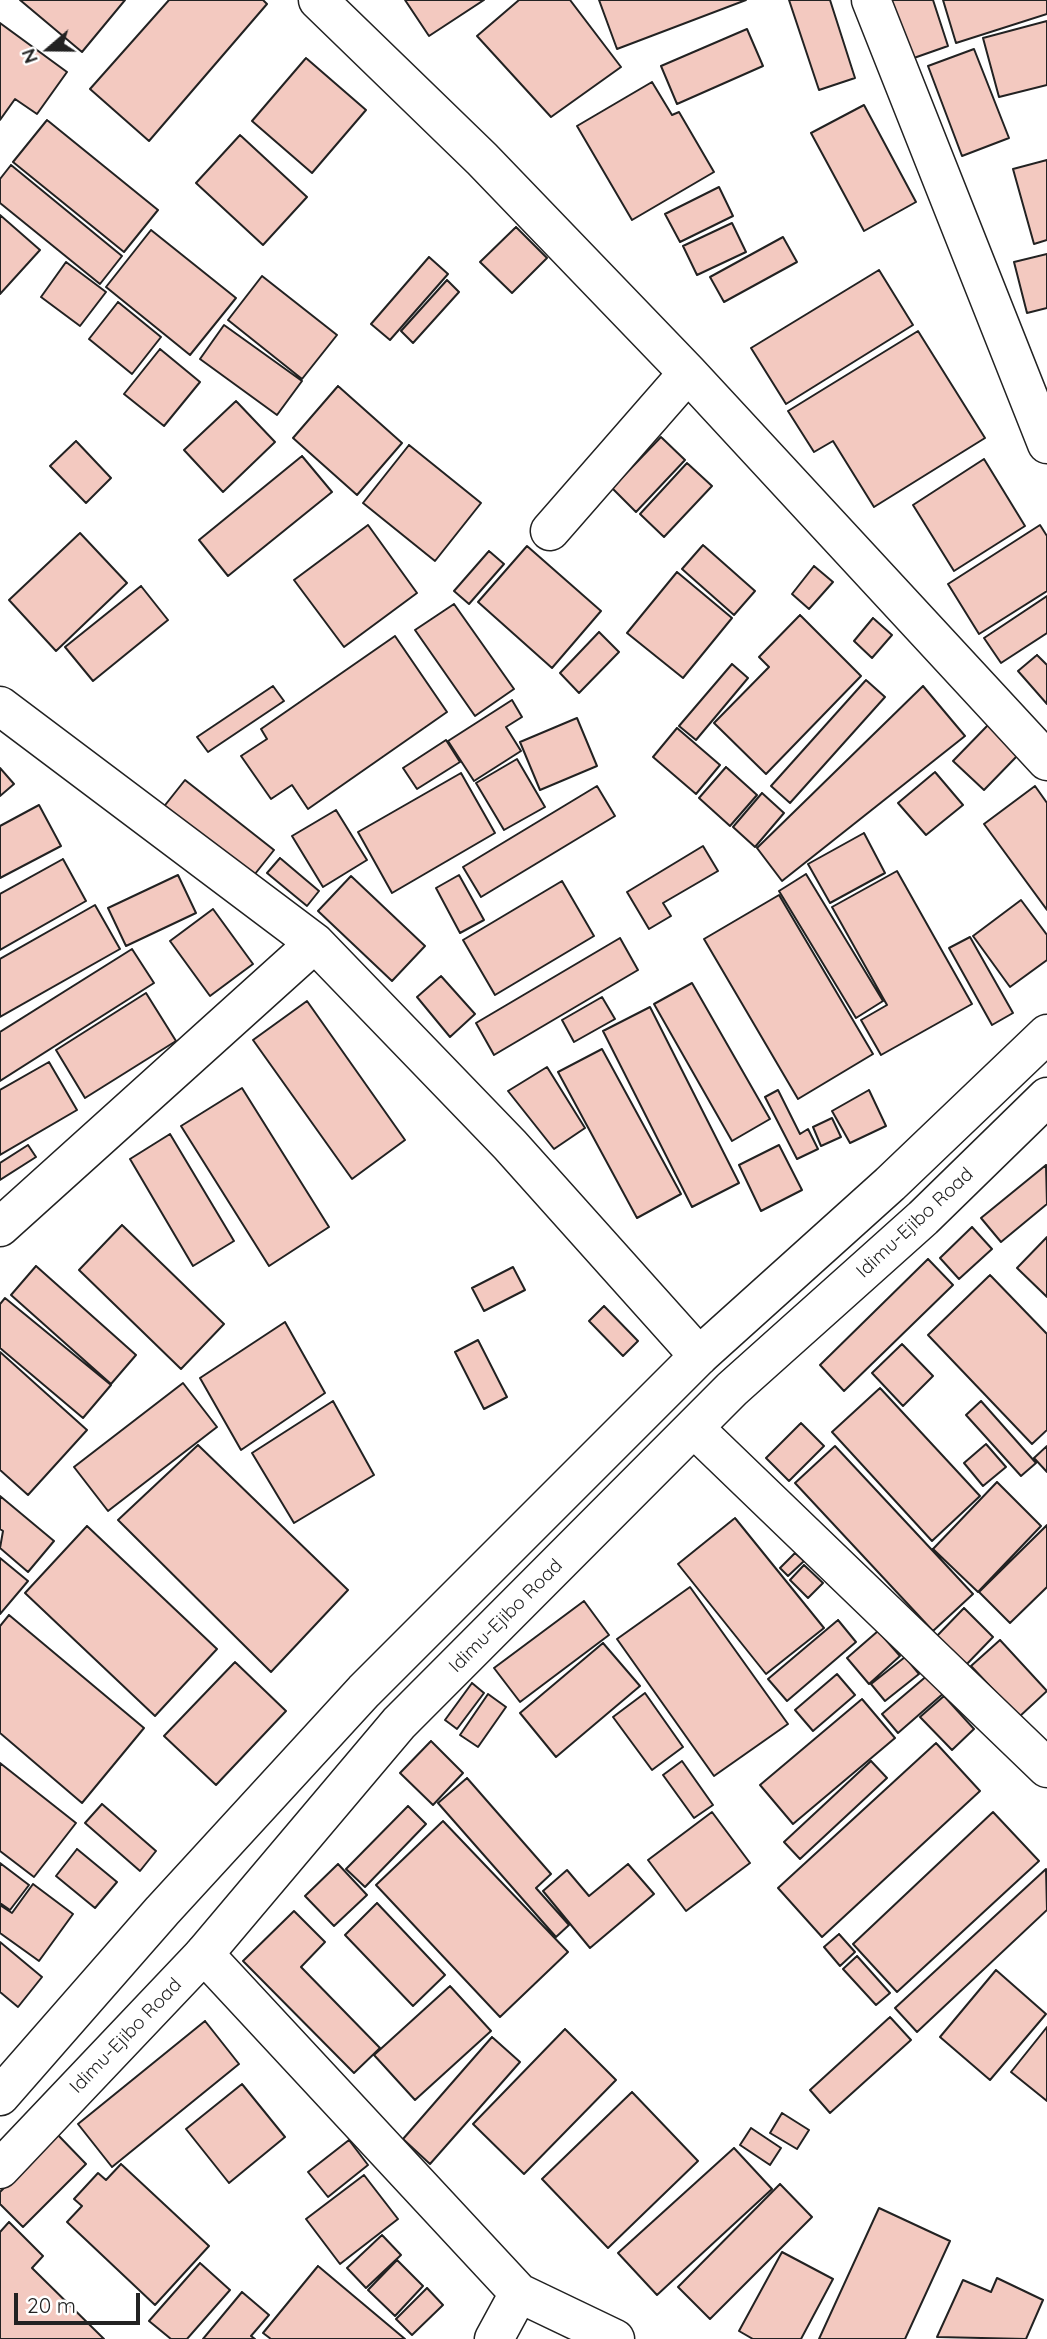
<!DOCTYPE html>
<html>
<head>
<meta charset="utf-8">
<style>
  body { margin:0 }
  #map { position:relative; width:1047px; height:2339px; overflow:hidden; background:#fff; font-family:Quicksand,sans-serif }
  canvas { display:block }
  .north { position:absolute; left:14px; top:14px; width:70px; height:70px; -webkit-text-stroke:5px #fff; paint-order:stroke; rotate:250deg; font-size:19px; font-weight:700; line-height:28px; text-align:center; color:#222 }
  .north::after { content:''; display:block; margin:auto; width:24px; height:32px; background:#222; clip-path:polygon(50% 0,100% 100%,50% 72%,0 100%) }
  .scale { position:absolute; left:14px; top:2293px; width:126px; height:32px; box-sizing:border-box; border:4px solid #222; border-top:0; padding-left:9px; font-size:21px; line-height:24px; white-space:nowrap; color:#222; -webkit-text-stroke:5px #fff; paint-order:stroke }
</style>
</head>
<body>
<div id="map">
<canvas width="1047" height="2339"></canvas>
<div class="north">N</div>
<div class="scale">20 m</div>
</div>
<script>
const g = document.querySelector('canvas').getContext('2d');
g.lineJoin = 'round';
function fillPath(path, color) { g.fillStyle = color; g.fill(path, 'evenodd'); }
const poly = rows => new Path2D(rows.map(r => 'M' + r).join(''));
function stroke(path, color, width, dash) { g.strokeStyle = color; g.lineWidth = width; g.lineCap = dash ? 'butt' : 'round'; g.setLineDash(dash || []); g.stroke(path); }
function write(font, color, halo, rows, align = 'center') {
  g.font = font + ' Quicksand,sans-serif'; g.lineWidth = 5; g.setLineDash([]); g.textBaseline = 'middle'; g.strokeStyle = halo; g.fillStyle = color; for (const [text, x, y, turn = 0] of rows) {
    g.save(); g.translate(x, y); g.rotate((+turn || 0) * Math.PI / 180); g.textAlign = isNaN(turn) ? turn : align; if (halo) g.strokeText(text, 0, 0); g.fillText(text, 0, 0); g.restore();
  }
}
const building = poly([
  [20,0,125,0,82,52,20,0],
  [169,0,263,0,267,4,149,141,90,89,169,0],
  [405,0,484,0,429,36,405,0],
  [519,0,570,0,621,67,551,117,477,36,519,0],
  [599,0,746,0,617,49,599,0],
  [789,0,830,0,855,78,819,90,789,0],
  [891,0,933,0,948,46,911,59,891,0],
  [943,0,1047,0,1047,14,956,43,943,0],
  [1047,21,1047,85,999,97,983,38,1047,21],
  [0,23,67,72,37,114,15,99,0,120,0,23],
  [747,29,763,66,677,104,661,66,747,29],
  [974,49,1009,138,962,156,928,66,974,49],
  [306,58,366,110,312,173,252,121,306,58],
  [652,82,672,115,679,112,714,172,632,220,577,126,652,82],
  [864,105,916,202,864,231,811,133,864,105],
  [47,120,158,210,124,252,13,162,47,120],
  [240,135,307,197,263,245,196,183,240,135],
  [1047,160,1047,240,1034,244,1013,169,1047,160],
  [11,165,122,256,100,284,0,203,0,179,11,165],
  [719,187,733,216,680,242,665,214,719,187],
  [0,215,40,250,0,294,0,215],
  [732,223,746,252,697,275,683,246,732,223],
  [516,227,547,258,512,293,480,262,516,227],
  [151,230,236,298,190,355,106,287,151,230],
  [783,237,797,262,724,302,710,277,783,237],
  [1047,254,1047,308,1027,313,1014,262,1047,254],
  [429,257,448,274,390,340,371,324,429,257],
  [66,262,106,292,80,326,41,297,66,262],
  [879,270,913,325,786,404,751,348,879,270],
  [262,276,337,335,302,379,228,320,262,276],
  [447,280,459,292,413,343,401,331,447,280],
  [118,302,161,337,132,374,89,339,118,302],
  [224,325,302,381,277,415,200,359,224,325],
  [918,331,985,438,874,507,833,441,814,452,788,411,918,331],
  [160,349,200,382,164,426,124,394,160,349],
  [338,386,402,443,357,495,293,438,338,386],
  [236,401,275,442,223,492,184,450,236,401],
  [661,437,685,460,636,512,612,488,661,437],
  [76,441,111,478,86,503,50,466,76,441],
  [409,445,481,503,435,561,363,503,409,445],
  [302,456,332,492,228,576,199,540,302,456],
  [984,459,1025,526,954,571,913,505,984,459],
  [687,463,712,486,664,537,640,514,687,463],
  [368,525,417,593,344,647,294,580,368,525],
  [1040,525,1047,536,1047,591,979,634,948,584,1040,525],
  [80,533,127,583,56,651,9,600,80,533],
  [703,545,755,591,734,615,682,569,703,545],
  [527,546,601,611,552,668,478,602,527,546],
  [489,551,504,564,469,604,454,591,489,551],
  [814,566,833,582,809,609,792,594,814,566],
  [677,572,732,618,683,678,627,633,677,572],
  [141,586,168,620,93,681,65,647,141,586],
  [1047,596,1047,633,1001,663,984,638,1047,596],
  [454,604,514,689,475,716,415,630,454,604],
  [800,615,861,676,766,774,714,723,769,667,759,657,800,615],
  [873,618,892,635,872,658,854,641,873,618],
  [599,632,619,652,579,693,560,673,599,632],
  [395,636,447,712,308,809,292,785,271,799,241,756,267,739,261,729,395,636],
  [1037,655,1047,665,1047,704,1018,671,1037,655],
  [732,664,748,678,696,740,679,726,732,664],
  [866,680,885,697,790,803,771,786,866,680],
  [273,686,284,701,208,752,197,737,273,686],
  [923,686,965,736,782,881,757,848,923,686],
  [512,700,522,717,506,727,521,751,474,781,448,741,512,700],
  [577,718,597,766,540,790,520,742,577,718],
  [988,725,1018,755,984,790,953,761,988,725],
  [677,728,720,765,696,794,653,757,677,728],
  [446,740,460,762,417,789,403,768,446,740],
  [517,759,545,807,504,830,476,783,517,759],
  [726,767,757,795,730,826,699,798,726,767],
  [0,768,14,784,0,796,0,768],
  [935,772,963,805,926,835,898,803,935,772],
  [461,773,495,833,392,893,358,832,461,773],
  [185,780,274,850,251,879,162,809,185,780],
  [597,786,615,816,481,897,463,867,597,786],
  [1035,786,1047,803,1047,910,984,824,1035,786],
  [762,793,784,813,755,847,733,827,762,793],
  [39,805,61,846,0,878,0,826,39,805],
  [336,810,367,860,323,887,292,836,336,810],
  [864,833,885,873,830,903,808,864,864,833],
  [703,846,718,871,663,903,671,916,649,929,627,892,703,846],
  [280,858,319,891,307,906,267,873,280,858],
  [63,859,86,901,0,950,0,894,63,859],
  [897,871,972,1004,881,1055,861,1020,887,1005,832,907,897,871],
  [806,874,883,1001,856,1018,779,891,806,874],
  [178,875,196,913,126,946,108,908,178,875],
  [459,875,484,920,460,933,436,888,459,875],
  [351,876,425,946,392,981,318,911,351,876],
  [562,881,594,936,495,995,463,940,562,881],
  [779,895,873,1054,798,1099,704,939,779,895],
  [1021,900,1047,935,1047,960,1010,987,973,936,1021,900],
  [95,905,120,949,0,1017,0,959,95,905],
  [213,909,253,964,210,996,170,941,213,909],
  [970,937,1013,1013,992,1025,949,948,970,937],
  [620,938,638,970,494,1055,476,1023,620,938],
  [132,949,154,983,0,1081,0,1032,132,949],
  [441,976,475,1014,450,1037,417,997,441,976],
  [692,983,770,1119,732,1141,654,1004,692,983],
  [146,993,176,1041,85,1098,56,1050,146,993],
  [602,997,615,1019,574,1042,562,1020,602,997],
  [307,1001,405,1140,352,1179,253,1040,307,1001],
  [650,1007,739,1183,692,1207,603,1031,650,1007],
  [602,1049,681,1194,637,1218,558,1072,602,1049],
  [49,1062,77,1110,0,1155,0,1090,49,1062],
  [547,1067,585,1128,554,1149,508,1091,547,1067],
  [242,1088,329,1227,269,1266,181,1126,242,1088],
  [778,1090,800,1134,808,1129,818,1149,797,1159,765,1097,778,1090],
  [869,1090,886,1126,850,1143,832,1111,869,1090],
  [832,1118,841,1137,821,1146,813,1127,832,1118],
  [170,1134,234,1241,193,1266,130,1159,170,1134],
  [28,1145,36,1157,0,1180,0,1163,28,1145],
  [779,1145,802,1190,761,1211,739,1165,779,1145],
  [1046,1165,1047,1204,1001,1242,981,1218,1046,1165],
  [122,1225,224,1324,181,1369,79,1270,122,1225],
  [972,1227,992,1249,959,1279,940,1258,972,1227],
  [1047,1237,1047,1297,1017,1268,1047,1237],
  [928,1259,953,1285,844,1391,820,1365,928,1259],
  [36,1266,136,1355,111,1384,11,1295,36,1266],
  [513,1267,525,1290,484,1311,472,1288,513,1267],
  [990,1275,1047,1334,1047,1430,1032,1444,928,1335,990,1275],
  [5,1298,111,1385,83,1418,0,1348,0,1304,5,1298],
  [604,1306,638,1341,623,1356,589,1321,604,1306],
  [285,1322,325,1393,241,1450,200,1378,285,1322],
  [478,1340,507,1397,484,1409,455,1352,478,1340],
  [902,1344,933,1376,903,1406,872,1373,902,1344],
  [0,1352,87,1430,28,1495,0,1470,0,1352],
  [183,1383,217,1427,108,1511,74,1467,183,1383],
  [880,1388,980,1496,932,1541,832,1432,880,1388],
  [333,1401,374,1475,294,1523,252,1453,333,1401],
  [981,1401,1036,1463,1021,1476,966,1415,981,1401],
  [801,1423,824,1446,789,1481,766,1458,801,1423],
  [986,1444,1006,1467,983,1486,964,1463,986,1444],
  [198,1445,348,1590,271,1672,118,1520,198,1445],
  [835,1446,973,1594,933,1631,795,1483,835,1446],
  [1047,1446,1047,1472,1034,1458,1047,1446],
  [997,1482,1041,1526,978,1592,933,1549,997,1482],
  [0,1496,54,1541,28,1572,0,1548,3,1531,0,1529,0,1496],
  [735,1518,824,1628,766,1674,678,1564,735,1518],
  [1047,1525,1047,1587,1010,1623,979,1592,1047,1525],
  [87,1526,217,1649,155,1716,25,1593,87,1526],
  [795,1553,804,1561,788,1576,780,1568,795,1553],
  [0,1558,28,1581,0,1614,0,1558],
  [804,1565,823,1583,808,1598,790,1580,804,1565],
  [690,1587,788,1724,714,1776,617,1639,690,1587],
  [584,1601,609,1635,520,1702,494,1668,584,1601],
  [964,1608,993,1637,965,1666,935,1638,964,1608],
  [9,1615,144,1728,82,1803,0,1733,0,1626,9,1615],
  [838,1620,856,1642,787,1701,768,1679,838,1620],
  [878,1631,900,1656,869,1684,847,1658,878,1631],
  [1000,1640,1047,1691,1019,1717,971,1666,1000,1640],
  [603,1643,640,1686,556,1757,520,1713,603,1643],
  [905,1657,919,1674,885,1701,871,1684,905,1657],
  [235,1662,286,1711,216,1785,164,1736,235,1662],
  [837,1674,855,1695,813,1731,795,1710,837,1674],
  [929,1674,945,1692,898,1733,882,1714,929,1674],
  [472,1683,484,1693,457,1729,445,1720,472,1683],
  [645,1693,683,1747,652,1770,613,1717,645,1693],
  [488,1694,506,1707,478,1747,460,1735,488,1694],
  [944,1696,974,1729,952,1750,920,1717,944,1696],
  [862,1699,895,1738,793,1824,760,1785,862,1699],
  [431,1741,463,1773,433,1805,400,1773,431,1741],
  [936,1743,980,1791,822,1937,778,1888,936,1743],
  [682,1761,713,1805,694,1818,663,1775,682,1761],
  [871,1761,887,1778,800,1859,784,1842,871,1761],
  [0,1763,76,1823,34,1877,0,1851,0,1763],
  [467,1778,551,1874,536,1888,569,1925,556,1937,438,1803,467,1778],
  [102,1804,156,1851,140,1871,85,1823,102,1804],
  [408,1806,426,1824,365,1887,346,1869,408,1806],
  [712,1812,750,1863,686,1911,648,1860,712,1812],
  [993,1812,1039,1861,897,1992,853,1944,993,1812],
  [443,1821,568,1952,500,2017,376,1885,443,1821],
  [77,1849,117,1882,95,1908,56,1876,77,1849],
  [0,1863,29,1885,10,1910,0,1903,0,1863],
  [338,1864,367,1895,334,1926,305,1896,338,1864],
  [628,1864,654,1894,590,1948,543,1891,567,1870,589,1896,628,1864],
  [1046,1869,1047,1910,917,2032,895,2008,1046,1869],
  [33,1884,73,1914,39,1961,0,1933,0,1905,12,1913,33,1884],
  [377,1903,445,1975,413,2006,345,1935,377,1903],
  [294,1911,325,1942,301,1967,380,2048,354,2073,243,1961,294,1911],
  [839,1934,855,1952,840,1966,824,1947,839,1934],
  [0,1942,42,1977,18,2007,0,1992,0,1942],
  [857,1956,890,1993,876,2005,843,1969,857,1956],
  [996,1970,1046,2014,990,2080,940,2037,996,1970],
  [450,1986,491,2031,415,2100,374,2055,450,1986],
  [890,2017,911,2040,830,2113,810,2090,890,2017],
  [205,2021,239,2064,112,2167,78,2124,205,2021],
  [1047,2027,1047,2101,1011,2072,1047,2027],
  [565,2029,616,2080,524,2174,473,2124,565,2029],
  [492,2037,520,2062,430,2164,403,2139,492,2037],
  [242,2084,285,2137,229,2183,186,2129,242,2084],
  [632,2092,698,2161,608,2248,542,2179,632,2092],
  [782,2113,809,2130,797,2149,770,2133,782,2113],
  [751,2128,781,2148,770,2165,740,2145,751,2128],
  [57,2134,86,2164,23,2227,0,2204,0,2192,57,2134],
  [349,2140,368,2165,328,2197,308,2172,349,2140],
  [734,2148,772,2189,657,2295,618,2253,734,2148],
  [121,2164,209,2246,155,2305,67,2222,82,2206,74,2199,98,2173,106,2180,121,2164],
  [364,2175,398,2219,340,2264,306,2219,364,2175],
  [780,2184,812,2217,710,2319,678,2287,780,2184],
  [879,2208,950,2241,905,2339,819,2339,879,2208],
  [9,2222,43,2256,32,2268,104,2339,0,2339,0,2232,9,2222],
  [382,2235,401,2255,366,2288,347,2268,382,2235],
  [782,2252,833,2279,801,2339,753,2339,739,2331,782,2252],
  [397,2260,423,2286,395,2316,368,2290,397,2260],
  [200,2263,230,2290,187,2339,171,2339,149,2321,200,2263],
  [318,2266,405,2339,271,2339,263,2333,318,2266],
  [997,2278,1043,2300,1026,2339,937,2337,963,2280,991,2292,997,2278],
  [427,2288,443,2305,412,2335,396,2319,427,2288],
  [242,2292,269,2315,251,2336,255,2339,203,2339,242,2292]
]);
fillPath(building, '#f3c9c0');
stroke(building, '#222', 2);
const street = poly([
  [318,0,482,159,688,373,1047,761],
  [871,0,1047,444],
  [550,531,688,373],
  [0,706,315,943,510,1145,699,1356],
  [0,1227,315,943],
  [695,1429,1047,1768],
  [204,1954,519,2293],
  [494,2339,519,2293,615,2339]
]);
const secondary = poly([
  [0,2096,162,1911,364,1691,699,1356,890,1184,1047,1034],
  [0,2169,204,1954,399,1723,732,1389,923,1218,1047,1097]
]);
stroke(street, '#222', 41);
stroke(secondary, '#222', 41);
stroke(street, '#fff', 38);
stroke(secondary, '#fff', 38);
write('19px', '#222', '#fff', [
  ["Idimu-Ejibo Road",915,1223,-43],
  ["Idimu-Ejibo Road",506,1616,-45],
  ["Idimu-Ejibo Road",126,2036,-46]
]);
</script>
</body>
</html>
